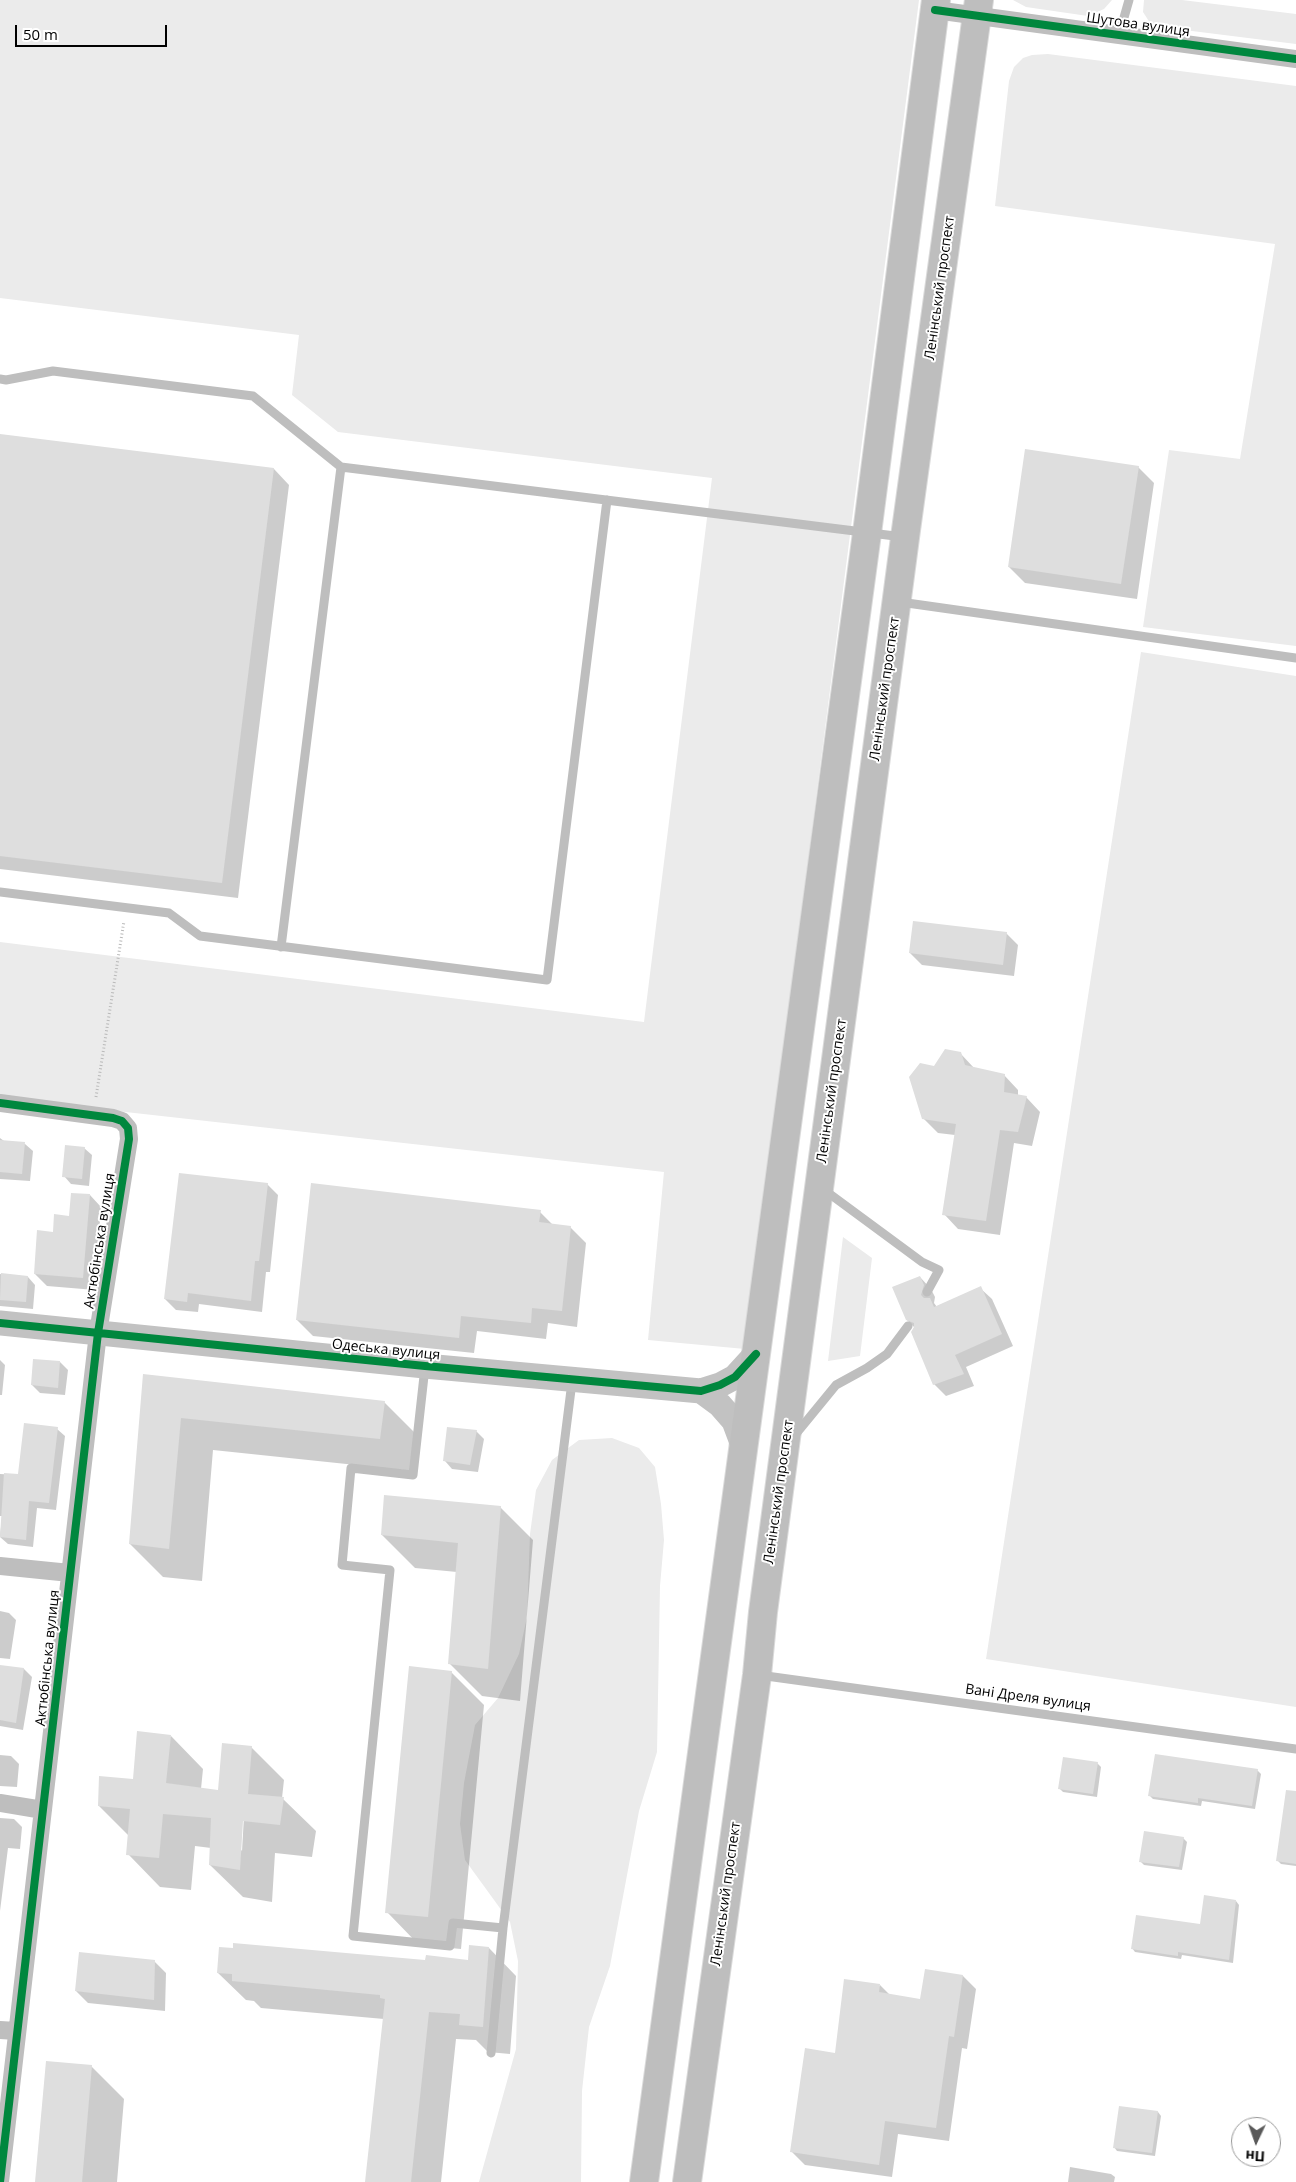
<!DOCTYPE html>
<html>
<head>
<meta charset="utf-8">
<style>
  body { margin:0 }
  #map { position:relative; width:1296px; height:2182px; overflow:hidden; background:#fff; font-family:"Open Sans",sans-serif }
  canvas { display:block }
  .north { position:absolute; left:1231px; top:2117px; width:50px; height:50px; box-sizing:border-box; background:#fff; border:1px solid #999; border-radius:50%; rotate:183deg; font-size:14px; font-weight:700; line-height:20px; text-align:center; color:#000 }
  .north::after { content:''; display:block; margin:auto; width:18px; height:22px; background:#595959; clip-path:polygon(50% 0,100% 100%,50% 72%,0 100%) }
  .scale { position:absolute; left:15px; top:25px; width:152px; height:22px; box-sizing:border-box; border:2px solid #000; border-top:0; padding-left:6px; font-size:15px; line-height:18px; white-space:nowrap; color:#000; -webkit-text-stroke:4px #fff; paint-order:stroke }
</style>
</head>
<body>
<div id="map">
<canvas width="1296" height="2182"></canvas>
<div class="north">Пн</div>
<div class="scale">50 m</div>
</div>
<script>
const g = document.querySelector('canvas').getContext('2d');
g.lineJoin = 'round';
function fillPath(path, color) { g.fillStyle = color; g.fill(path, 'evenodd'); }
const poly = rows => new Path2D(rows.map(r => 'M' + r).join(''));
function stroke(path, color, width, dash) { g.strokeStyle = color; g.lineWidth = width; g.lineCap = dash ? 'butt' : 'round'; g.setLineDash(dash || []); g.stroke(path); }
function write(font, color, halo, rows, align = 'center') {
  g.font = font + ' "Open Sans",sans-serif'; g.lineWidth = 4; g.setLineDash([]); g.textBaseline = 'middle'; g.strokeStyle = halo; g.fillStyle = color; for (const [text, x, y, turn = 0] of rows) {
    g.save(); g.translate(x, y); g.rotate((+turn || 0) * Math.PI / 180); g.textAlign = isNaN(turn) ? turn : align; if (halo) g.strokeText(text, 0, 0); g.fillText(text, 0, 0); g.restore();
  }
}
fillPath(poly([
  [0,0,919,0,745,1349,648,1340,664,1172,0,1098,0,942,644,1022,712,478,338,432,292,395,299,335,0,298],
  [1013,0,1112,0,1104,9,1088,16,1026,7],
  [1144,0,1182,0,1296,14,1296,44,1152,26,1143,12],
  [1048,54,1296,86,1296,646,1143,627,1169,450,1240,459,1275,244,995,206,1009,81,1014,67,1023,58,1032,55],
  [1141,652,1296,676,1296,1707,986,1659],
  [843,1237,872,1258,860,1356,828,1361],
  [612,1438,639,1448,655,1467,661,1504,664,1540,660,1586,657,1752,639,1811,610,1966,589,2027,582,2091,581,2182,479,2182,516,2049,518,1961,510,1922,465,1860,460,1824,464,1783,475,1725,498,1698,519,1654,527,1617,530,1534,536,1490,552,1460,579,1440]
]), '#ebebeb');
fillPath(poly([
  [0,435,274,469,289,485,238,898,0,869],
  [1138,467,1154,483,1137,599,1025,583,1009,567],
  [1006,933,1018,945,1014,976,922,965,910,953],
  [960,1053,975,1069,1004,1075,1018,1090,1018,1096,1026,1097,1040,1112,1032,1146,1014,1143,1000,1235,958,1229,944,1214,955,1135,938,1133,923,1118,935,1068],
  [0,1138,4,1141,25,1144,33,1151,30,1181,0,1179],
  [84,1148,92,1155,89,1186,71,1184,64,1176],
  [267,1184,278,1195,270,1272,266,1272,262,1312,199,1304,198,1312,176,1310,165,1299],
  [90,1195,101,1207,95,1290,47,1286,35,1274,54,1233],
  [540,1212,553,1225,570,1227,586,1243,577,1327,548,1323,546,1339,477,1331,474,1353,313,1336,297,1320],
  [0,1274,28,1277,35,1285,33,1309,0,1306],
  [920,1277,931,1289,935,1297,934,1303,937,1307,980,1288,992,1299,1013,1346,966,1367,974,1386,946,1396,934,1384,915,1328,907,1320],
  [0,1360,5,1365,2,1395,0,1395],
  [60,1362,68,1370,65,1395,40,1393,32,1385],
  [145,1376,384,1402,417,1435,413,1471,213,1450,202,1581,163,1577,130,1544],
  [57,1429,65,1436,56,1510,37,1508,33,1547,8,1544,0,1537,2,1516,0,1516,0,1474,19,1475],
  [476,1431,484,1439,478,1472,452,1469,445,1461],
  [500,1507,533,1540,520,1701,482,1696,449,1663,457,1572,415,1568,382,1535],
  [0,1611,9,1613,16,1620,10,1659,0,1658],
  [0,1666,24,1669,32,1677,23,1730,0,1726],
  [451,1672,484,1705,461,1949,419,1945,387,1912],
  [171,1736,203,1769,201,1789,219,1791,251,1747,284,1780,282,1798,316,1831,312,1857,275,1853,272,1902,243,1897,210,1865,211,1848,195,1846,191,1890,160,1887,128,1854,129,1836,99,1806,135,1781],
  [242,1816,244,1816,242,1851,240,1848],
  [0,1755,11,1756,19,1764,17,1787,0,1786],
  [1097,1763,1101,1767,1097,1797,1063,1792,1059,1788],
  [1257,1770,1261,1774,1255,1809,1202,1801,1201,1806,1153,1799,1150,1796],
  [1296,1795,1296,1866,1281,1864,1277,1860],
  [0,1818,14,1819,22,1827,20,1849,8,1848,0,1911],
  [1183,1838,1187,1842,1182,1870,1144,1865,1140,1861],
  [1236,1901,1239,1905,1233,1963,1182,1955,1181,1959,1135,1952,1132,1948,1201,1926],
  [489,1948,516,1976,510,2054,488,2052,476,2040,456,2039,441,2182,367,2182,384,2019,261,2008,254,2001,246,2000,218,1973,426,1961,469,1961],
  [154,1961,166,1973,165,2011,88,2003,76,1991],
  [926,1970,963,1976,976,1989,967,2049,962,2048,949,2141,898,2134,892,2177,805,2165,792,2152,836,2054,880,1985,890,1995,921,2000],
  [91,2066,124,2099,117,2182,36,2182],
  [1120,2107,1158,2112,1161,2116,1155,2156,1117,2151,1114,2147],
  [1070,2167,1111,2174,1115,2177,1114,2182,1068,2182]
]), '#0003');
fillPath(poly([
  [0,434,274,468,222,883,0,856],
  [1025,449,1139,466,1121,584,1008,567],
  [913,921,1007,932,1003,965,909,953],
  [945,1049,961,1052,965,1065,1005,1074,1004,1092,1027,1096,1018,1132,1000,1130,986,1221,942,1215,956,1124,922,1119,909,1077,920,1063,934,1066],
  [0,1140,25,1142,22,1174,0,1172],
  [65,1145,85,1147,82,1179,62,1177],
  [179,1173,268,1183,259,1261,255,1261,251,1301,188,1293,187,1302,164,1299],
  [311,1183,541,1210,539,1222,571,1226,562,1311,532,1308,531,1323,461,1316,459,1338,296,1320],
  [71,1193,90,1194,83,1278,34,1274,37,1230,53,1232,54,1214,69,1216],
  [1,1273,28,1276,26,1302,0,1300],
  [920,1276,924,1285,921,1295,924,1298,930,1298,934,1307,981,1286,1002,1334,955,1355,964,1374,933,1385,911,1332,914,1327,914,1323,906,1320,892,1287],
  [33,1359,60,1361,58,1388,31,1385],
  [143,1374,385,1401,380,1439,181,1418,169,1549,129,1544],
  [24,1423,58,1427,49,1503,29,1501,26,1540,0,1537,4,1473,18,1474],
  [447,1427,477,1430,470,1465,443,1461],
  [384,1495,501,1506,488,1669,448,1664,458,1543,381,1535],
  [0,1665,24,1668,16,1723,0,1720],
  [409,1666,452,1671,428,1917,385,1913],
  [137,1731,171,1735,166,1783,218,1790,222,1743,252,1746,248,1794,284,1797,280,1825,243,1821,240,1870,209,1865,211,1818,163,1814,159,1858,126,1855,130,1809,98,1806,99,1776,133,1779],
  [1155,1754,1258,1769,1252,1806,1198,1798,1198,1803,1148,1796],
  [1063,1757,1098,1762,1093,1794,1058,1789],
  [1286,1790,1296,1791,1296,1864,1276,1861],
  [1144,1831,1184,1837,1179,1867,1139,1862],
  [1204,1895,1236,1900,1229,1960,1178,1952,1178,1956,1131,1949,1136,1915,1200,1924],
  [233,1943,425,1960,426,1955,468,1960,469,1945,489,1947,483,2027,459,2025,460,2014,429,2012,411,2182,365,2182,385,1999,380,1998,380,1995,232,1981,232,1974,217,1973,219,1947,233,1948],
  [79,1952,155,1960,154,2000,75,1991],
  [925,1969,963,1975,954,2037,949,2036,936,2128,885,2121,879,2165,790,2152,805,2048,835,2053,844,1979,880,1984,879,1992,920,1999],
  [46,2061,92,2065,82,2182,35,2182],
  [1119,2106,1158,2111,1152,2153,1113,2148]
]), '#dedede');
const primary = poly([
  [644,2182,867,533,936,0],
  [687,2182,757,1675,763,1612,906,530,979,0]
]);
stroke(primary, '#dbdbdb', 30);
stroke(poly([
  [96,1097,124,921]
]), '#b9b9b9', 3, [1, 2.5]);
stroke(poly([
  [1119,35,1129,0],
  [0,379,6,380,53,371,253,396,341,467,903,537],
  [900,602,1296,658],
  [0,892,169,913,200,936,547,980,607,500],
  [281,947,341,467],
  [823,1189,922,1262,939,1270,927,1292],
  [425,1367,413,1475,351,1468,342,1565,390,1570,353,1936,450,1946,453,1923,503,1928],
  [795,1435,836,1385,867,1368,887,1354,908,1326],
  [759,1675,1296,1749],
  [491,2053,503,1928,572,1382]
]), '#bebebe', 9);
stroke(poly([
  [935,10,1296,59],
  [0,1103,113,1118,122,1121,128,1128,129,1139,98,1333,0,2182],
  [0,1566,70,1573],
  [0,1803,43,1810],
  [0,2030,16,2031]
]), '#bebebe', 18);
stroke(poly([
  [0,1323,425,1366,701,1391,720,1385,735,1377,756,1354],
  [701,1391,720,1405,734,1421,743,1445]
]), '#c2c2c2', 25);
stroke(primary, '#bebebe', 28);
stroke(poly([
  [935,10,1296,59],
  [0,1103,113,1118,122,1121,128,1128,129,1139,98,1333,0,2182],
  [0,1323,425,1366,701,1391,720,1385,735,1377,756,1354]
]), '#00873e', 8);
write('14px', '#000', '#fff', [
  ["Шутова вулиця",1138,25,8],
  ["Ленінський проспект",940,288,-82],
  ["Ленінський проспект",885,689,-82],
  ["Ленінський проспект",832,1091,-82],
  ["Актюбінська вулиця",100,1241,-81],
  ["Одеська вулиця",386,1350,6],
  ["Ленінський проспект",779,1492,-82],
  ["Актюбінська вулиця",48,1658,-84],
  ["Вані Дреля вулиця",1028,1698,8],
  ["Ленінський проспект",726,1894,-82]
]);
</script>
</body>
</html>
